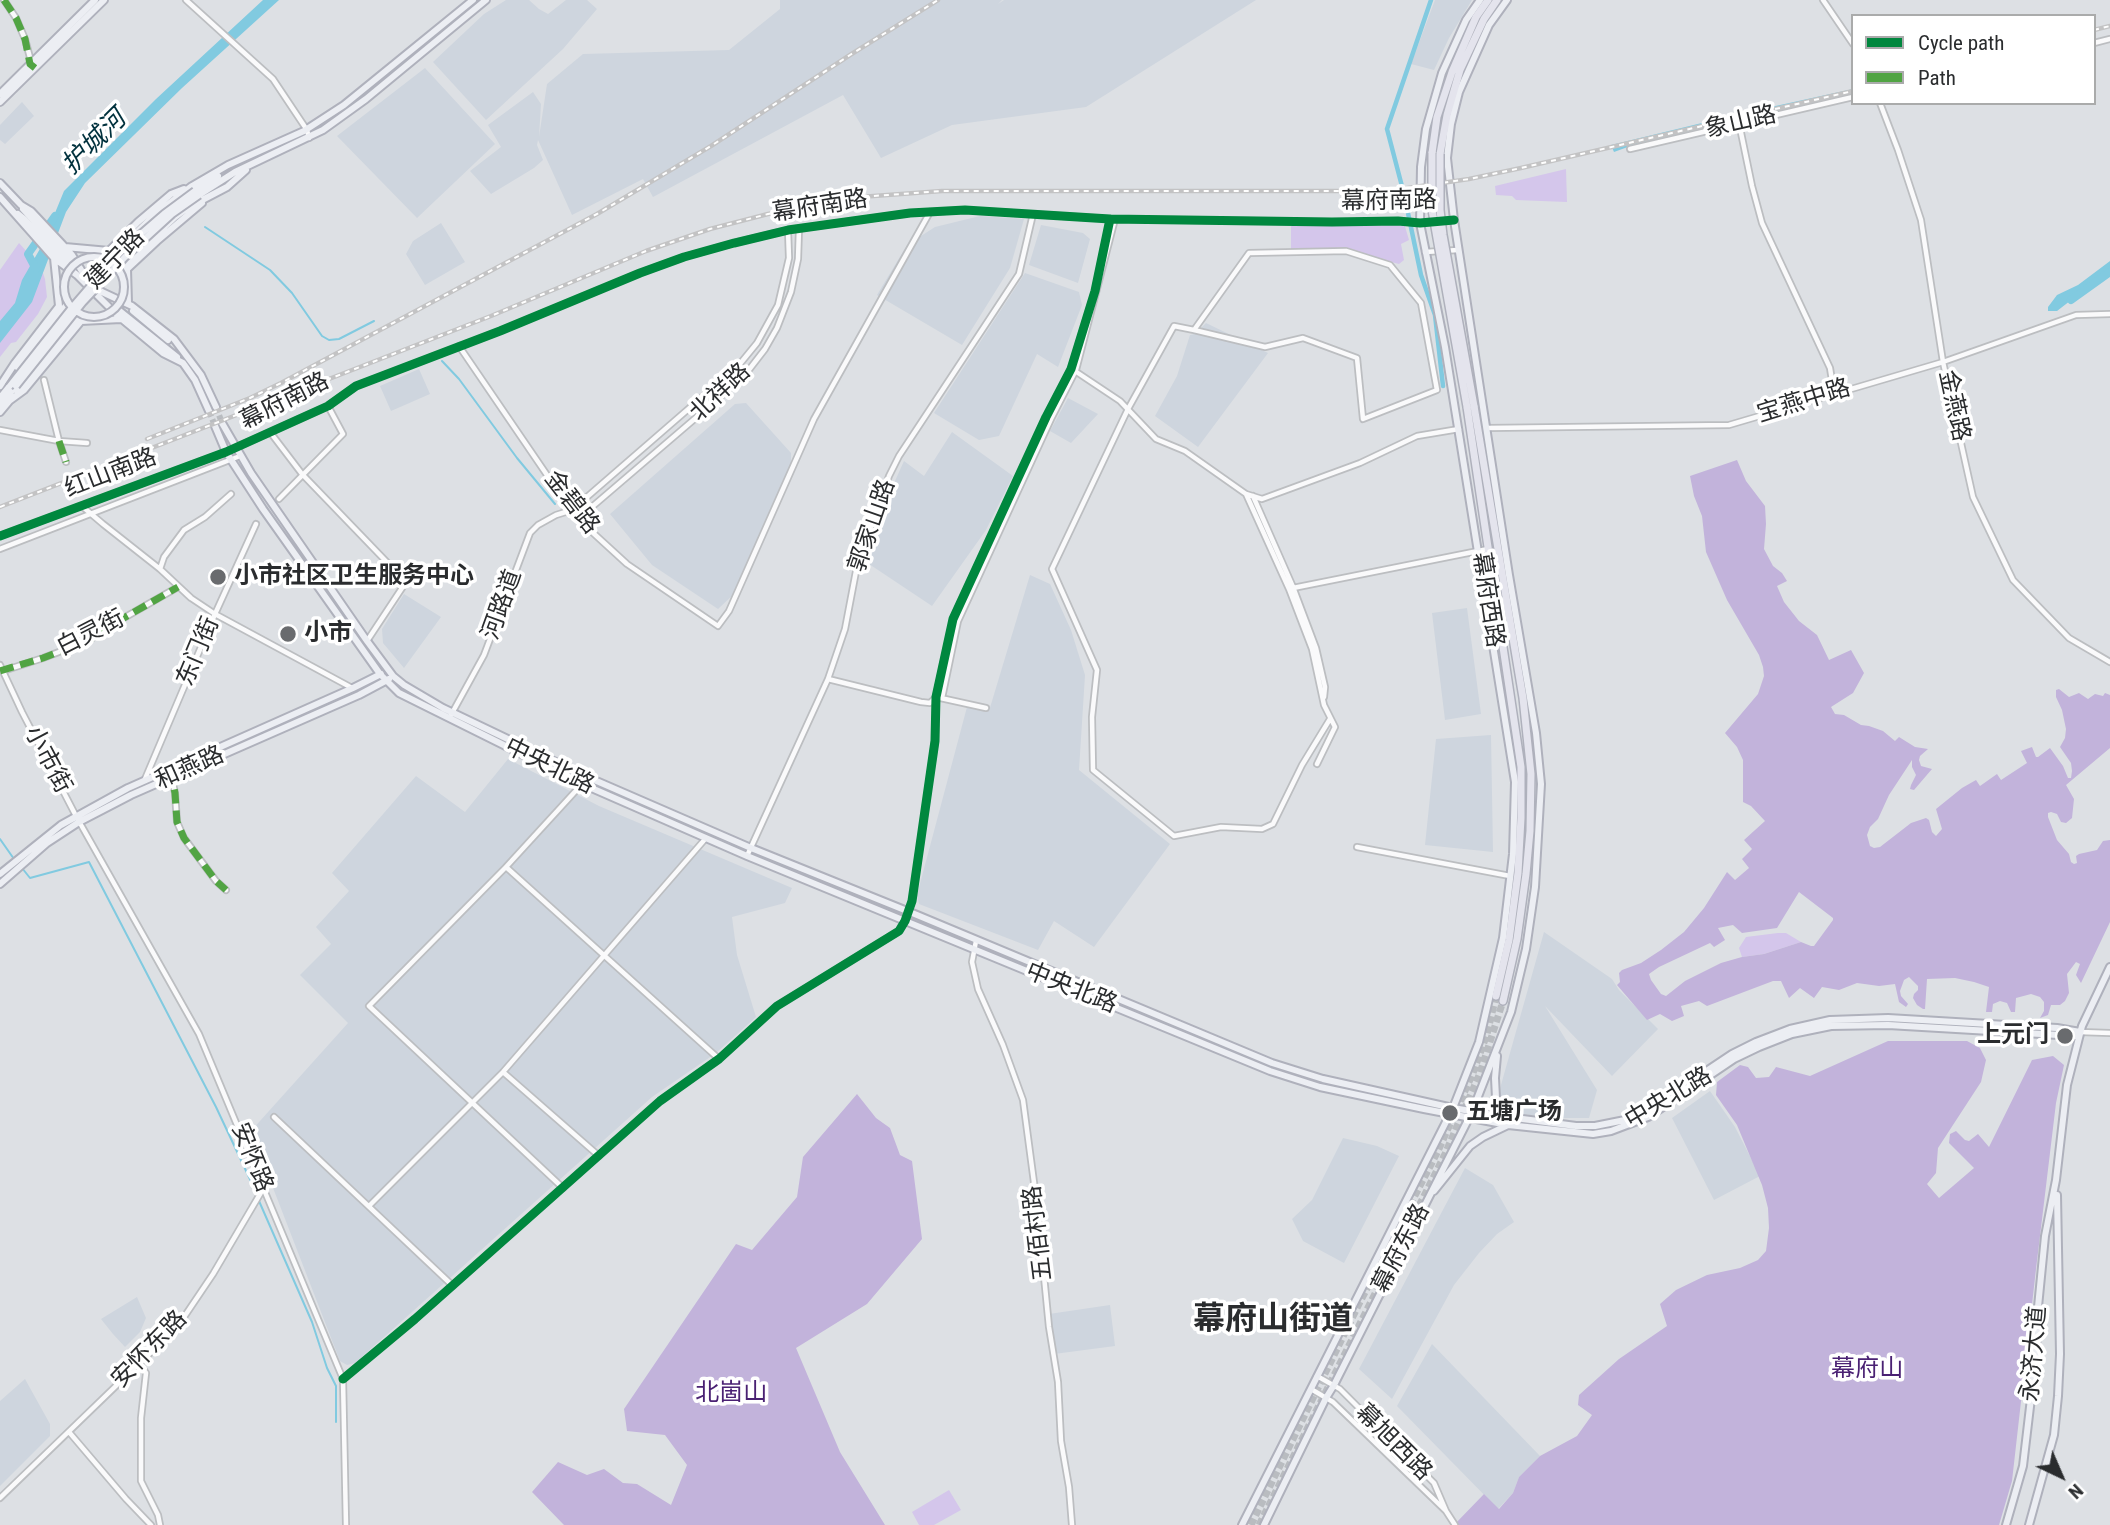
<!DOCTYPE html>
<html>
<head>
<meta charset="utf-8">
<style>
  body { margin:0 }
  #map { position:relative; width:2110px; height:1525px; overflow:hidden; background:#dde0e4; font-family:"Roboto Condensed",sans-serif }
  canvas { display:block }
  .legend { position:absolute; left:1851px; top:14px; width:245px; height:91px; box-sizing:border-box; background:#fff; border:2px solid #aaabab; margin:0; padding:9px 12px; list-style:none; font-size:21px; color:#2a2c2e }
  .legend li { display:flex; align-items:center; gap:14px; height:35px }
  .legend b { width:35px; border:2px solid #aaabab }
  .north { position:absolute; left:2026px; top:1441px; width:70px; height:70px; -webkit-text-stroke:5px #fff; paint-order:stroke; rotate:136deg; font-size:19px; font-weight:700; line-height:28px; text-align:center; color:#2a2c2e }
  .north::after { content:''; display:block; margin:auto; width:24px; height:32px; background:#2a2c2e; clip-path:polygon(50% 0,100% 100%,50% 72%,0 100%) }
</style>
</head>
<body>
<div id="map">
<canvas width="2110" height="1525"></canvas>
<ul class="legend">
<li><b style="height:9px;background:#00873e"></b>Cycle path</li>
<li><b style="height:9px;background:#51a443"></b>Path</li>
</ul>
<div class="north">N</div>
</div>
<script>
const g = document.querySelector('canvas').getContext('2d');
g.lineJoin = 'round';
function fillPath(path, color) { g.fillStyle = color; g.fill(path, 'evenodd'); }
const poly = rows => new Path2D(rows.map(r => 'M' + r).join(''));
function stroke(path, color, width, dash) { g.strokeStyle = color; g.lineWidth = width; g.lineCap = dash ? 'butt' : 'round'; g.setLineDash(dash || []); g.stroke(path); }
function write(font, color, halo, rows, align = 'center') {
  g.font = font + ' "Roboto Condensed","Noto Sans SC",sans-serif'; g.lineWidth = 7; g.setLineDash([]); g.textBaseline = 'middle'; g.strokeStyle = halo; g.fillStyle = color; for (const [text, x, y, turn = 0] of rows) {
    g.save(); g.translate(x, y); g.rotate((+turn || 0) * Math.PI / 180); g.textAlign = isNaN(turn) ? turn : align; if (halo) g.strokeText(text, 0, 0); g.fillText(text, 0, 0); g.restore();
  }
}
fillPath(poly([
  [506,0,529,0,539,9,548,14,566,0,587,0,597,9,563,49,486,120,433,62,484,14],
  [780,0,1002,0,998,4,1004,0,1256,0,1086,107,952,125,881,158,843,95,653,197,643,179,572,215,538,140,537,145,543,160,534,168,491,194,470,171,501,147,488,125,533,92,541,104,539,137,547,84,583,54,729,50,780,9],
  [1435,0,1472,0,1449,38,1434,70,1411,64],
  [425,68,495,144,417,218,337,136],
  [22,102,34,116,5,144,0,140,0,125],
  [980,216,1024,219,1010,268,962,345,877,295,907,245,935,227],
  [441,223,465,262,425,285,406,254,413,241],
  [1041,225,1083,233,1090,239,1078,283,1029,265],
  [1025,273,1079,292,1082,305,1058,367,1037,354,999,436,979,440,934,413],
  [1206,323,1268,353,1198,447,1155,416,1177,376,1190,335,1195,334],
  [419,369,430,394,391,411,380,386],
  [1068,398,1098,414,1071,443,1050,431],
  [746,403,791,453,791,465,734,594,718,609,652,565,610,514,735,404],
  [952,432,1013,476,986,530,932,606,869,564,872,545,890,492,904,461,924,476],
  [1030,575,1050,584,1071,630,1085,675,1079,770,1170,844,1094,947,1054,921,1038,950,919,904,917,895,967,707,989,711],
  [404,594,441,617,404,668,383,643,382,629],
  [1467,608,1481,714,1445,720,1432,613],
  [1491,735,1493,852,1425,845,1436,739],
  [508,759,599,806,792,888,785,903,732,917,737,955,756,1017,716,1053,652,1097,355,1363,347,1365,340,1361,251,1131,348,1023,300,975,331,944,316,927,349,891,332,873,416,776,465,812],
  [1544,932,1612,979,1619,990,1658,1029,1612,1076,1545,1006,1597,1090,1589,1118,1548,1118,1518,1113,1503,1102,1500,1094,1501,1085],
  [1710,1091,1735,1127,1760,1176,1714,1200,1672,1118],
  [1343,1138,1377,1146,1399,1156,1344,1263,1303,1241,1292,1219,1312,1200],
  [1465,1168,1493,1185,1514,1222,1497,1234,1479,1253,1454,1285,1392,1399,1359,1369],
  [137,1297,146,1318,140,1332,125,1347,113,1334,101,1319],
  [1110,1305,1115,1346,1054,1354,1049,1314],
  [1432,1344,1540,1456,1519,1477,1513,1493,1498,1509,1397,1406],
  [25,1379,50,1424,50,1436,0,1486,0,1401]
]), '#ced5de');
fillPath(poly([
  [1566,169,1567,202,1516,200,1512,196,1496,195,1495,186],
  [1291,223,1404,223,1409,240,1401,244,1404,260,1399,264,1342,249,1291,250],
  [19,243,28,253,31,253,42,270,45,279,47,297,38,314,16,342,11,343,0,357,0,270],
  [1778,933,1786,933,1801,942,1764,954,1742,957,1739,948,1746,937],
  [949,1490,961,1510,934,1525,919,1525,912,1512]
]), '#d4c6eb');
fillPath(poly([
  [1737,460,1746,481,1765,506,1766,524,1764,549,1773,566,1782,573,1787,581,1777,586,1784,602,1799,621,1817,635,1829,660,1851,650,1864,673,1853,693,1831,707,1835,714,1844,715,1861,725,1869,726,1883,731,1895,741,1899,737,1915,747,1928,749,1920,756,1919,760,1921,766,1932,769,1914,790,1910,789,1911,785,1916,775,1912,767,1912,760,1889,795,1878,819,1870,827,1867,835,1870,846,1874,848,1880,847,1911,823,1926,818,1929,820,1932,832,1936,836,1942,829,1936,809,1962,788,1976,780,1980,786,1997,774,2001,780,2027,763,2021,751,2032,747,2036,757,2038,757,2050,748,2063,766,2068,778,2071,778,2072,771,2071,763,2060,747,2065,738,2066,729,2062,710,2056,697,2056,690,2059,689,2069,697,2079,693,2088,699,2095,694,2103,696,2105,693,2110,695,2110,748,2066,785,2074,799,2072,818,2066,823,2061,822,2057,814,2051,812,2048,813,2048,817,2057,840,2069,854,2071,862,2074,864,2077,863,2076,856,2079,854,2097,850,2103,841,2110,840,2110,922,2081,983,2076,975,2080,964,2076,962,2067,974,2069,993,2065,1001,2060,1005,2051,1005,2048,1015,2040,1018,2044,1011,2044,1002,2040,997,2031,994,2016,998,2015,1012,2011,1012,2007,1003,2000,1001,1993,1004,1992,1012,1986,1012,1989,987,1974,982,1955,978,1927,979,1925,1009,1923,1009,1917,1005,1913,998,1914,994,1918,990,1918,986,1909,977,1904,980,1900,991,1901,996,1908,1004,1906,1007,1899,1002,1895,984,1879,986,1857,983,1839,990,1822,987,1814,998,1800,988,1789,998,1781,981,1773,981,1707,1006,1699,1001,1681,1006,1684,1016,1672,1021,1660,1014,1647,1020,1617,985,1620,982,1619,973,1622,970,1641,963,1661,950,1684,932,1704,908,1727,872,1735,880,1749,868,1742,859,1752,849,1744,840,1765,821,1751,806,1743,802,1743,760,1737,747,1725,733,1758,694,1764,676,1763,667,1759,655,1727,600,1706,552,1702,516,1694,496,1690,476],
  [1799,892,1833,918,1833,920,1814,946,1811,946,1801,942,1764,954,1742,957,1721,963,1685,981,1666,996,1661,994,1651,980,1649,974,1659,967,1710,943,1714,947,1725,940,1718,928,1733,925,1742,933,1777,928],
  [1888,1041,1967,1041,1980,1048,1986,1060,1981,1082,1938,1148,1936,1173,1927,1184,1939,1198,1974,1168,1949,1143,1950,1134,1956,1131,1965,1140,1969,1141,1978,1134,1989,1147,2032,1060,2053,1056,2064,1065,2056,1103,2036,1269,2012,1481,1999,1525,1454,1525,1484,1494,1499,1509,1513,1493,1519,1477,1540,1456,1577,1436,1592,1415,1578,1405,1579,1395,1619,1359,1667,1326,1660,1304,1676,1290,1707,1275,1740,1268,1758,1260,1766,1251,1769,1228,1768,1208,1762,1185,1737,1125,1716,1095,1717,1082,1740,1065,1748,1067,1756,1078,1769,1077,1776,1067,1810,1076],
  [857,1094,876,1118,890,1128,900,1155,912,1161,922,1239,867,1304,796,1348,840,1452,885,1525,564,1525,532,1492,558,1462,587,1475,604,1469,623,1483,637,1484,671,1505,687,1465,665,1435,627,1431,624,1409,736,1244,752,1250,797,1197,803,1157]
]), '#c2b3db');
fillPath(poly([
  [263,0,279,0,182,88,85,183,66,212,32,302,0,343,0,321,15,303,22,280,41,247,64,191,156,99],
  [1853,89,1853,95,1724,123,1636,144,1614,152,1611,145,1739,114],
  [2110,261,2110,270,2057,311,2048,311,2048,307,2057,295,2078,285]
]), '#81cae0');
stroke(poly([
  [205,227,270,270,292,293,322,336,329,340,339,339,374,321],
  [442,361,459,379,517,458,555,504],
  [0,839,14,859],
  [22,868,30,878,89,862,216,1107,256,1192],
  [259,1201,312,1322,327,1368,336,1386,336,1422]
]), '#81cae0', 2);
stroke(poly([
  [1431,0,1387,129,1404,194,1421,275,1435,315,1443,386]
]), '#81cae0', 4.5);
stroke(poly([
  [36,269,28,254,55,216],
  [2071,300,2110,272]
]), '#81cae0', 8);
stroke(poly([
  [216,407,222,423],
  [209,411,215,426]
]), '#b9bcc0', 6, [6, 3]);
stroke(poly([
  [1251,1525,1360,1302,1438,1151,1473,1073,1487,1034,1496,996],
  [1259,1525,1445,1154,1480,1073,1503,1001]
]), '#b9bcc0', 7, [7, 3.5]);
const minor = poly([
  [4,0,16,18,25,39,32,65],
  [186,0,273,79,307,130,309,138],
  [1823,0,1853,44],
  [2094,43,2110,39],
  [1880,103,1898,150,1921,220,1943,362,1973,497,2013,580,2069,638,2110,662],
  [1739,123,1752,186,1762,223,1830,368,1834,393],
  [1630,149,1853,97],
  [1425,252,1458,250],
  [1194,330,1249,253,1346,251,1390,265,1421,303,1437,390,1363,419,1357,358,1303,338,1265,347,1194,330,1174,326,1128,409,1052,569,1097,670,1092,717,1093,770,1174,836,1221,827,1262,829,1273,824,1302,765,1330,719],
  [459,346,562,497,591,531,627,564,718,626,729,611,814,419,930,212],
  [1075,371,1120,401,1156,439,1185,451,1246,494,1262,499,1360,463,1417,436,1459,429],
  [44,380,59,441,66,462],
  [1487,428,1729,425,1943,362,2076,315,2110,314],
  [0,430,59,441,87,443],
  [270,432,302,474,406,582,367,641],
  [1246,494,1289,589,1312,649,1324,705,1335,727,1317,764],
  [1253,496,1293,587,1316,648,1325,687,1324,697],
  [279,499,343,434,328,406],
  [83,507,103,524,160,569,191,598,215,614,352,688],
  [579,518,719,398,748,371,765,349,777,328,791,292,798,259,799,229],
  [0,536,226,452,328,406,356,386,500,331,640,273,684,257,734,243,788,230,910,213,965,210,1110,219,1332,222,1398,221,1420,223,1454,220],
  [0,549,240,456],
  [160,569,164,557,184,530,205,517,231,494],
  [1293,588,1488,549],
  [0,665,22,712,76,816,199,1034,343,1379,346,1525],
  [3,671,43,658,88,641,122,619,178,587],
  [828,679,921,702,930,703,936,697,986,708],
  [942,698,958,621,1051,419,1076,370,1115,219],
  [451,715,484,655,530,533,538,525,556,515,572,510,739,365,757,343,778,305,789,258,788,230],
  [170,769,175,793,177,822,184,838,216,881,226,890],
  [145,779,215,614,256,524],
  [1357,847,1510,876],
  [747,856,828,679,845,629,857,566,889,476,899,456,1019,274,1033,214],
  [506,867,719,1059],
  [976,941,972,962,978,989,1003,1045,1023,1100,1037,1205,1049,1327,1058,1382,1061,1441,1069,1487,1072,1525],
  [2080,1032,2110,1033],
  [503,1072,599,1156],
  [274,1117,453,1286],
  [563,1188,369,1006,506,867,582,784],
  [369,1206,503,1072,706,838],
  [139,1364,146,1373,141,1418,141,1481,158,1515,160,1525],
  [343,1379,415,1319,660,1101,719,1059,777,1006,899,931,905,921,912,901,935,741,936,697,953,619,1046,417,1071,369,1095,291,1110,219],
  [1311,1389,1333,1402,1446,1511,1434,1483,1340,1389,1317,1376],
  [69,1432,126,1499,151,1525],
  [0,1498,178,1326,213,1274,263,1189],
  [1446,1511,1455,1525]
]);
const major = poly([
  [0,94,95,0],
  [0,102,104,0],
  [0,183,21,205,31,211,62,244,72,255,83,273,102,292,132,306,174,339,201,375,216,407],
  [195,191,218,176],
  [199,195,235,172,323,130,366,99,486,0],
  [0,197,54,258,77,275,117,315,163,353,183,363,195,380,209,411],
  [23,209,74,264],
  [18,214,24,219,69,266],
  [65,247,109,251,138,222,171,194,184,189],
  [117,251,157,213,192,186,228,165,304,131,344,105,473,0],
  [119,269,175,217,187,208,227,187,246,170],
  [128,303,127,269,157,241,202,203],
  [116,308,177,357],
  [133,311,168,340],
  [17,367,68,303],
  [0,386,15,363,59,306,54,258],
  [17,391,81,314],
  [0,398,9,387],
  [9,401,24,390,81,321,121,319],
  [0,405,16,386],
  [0,412,10,400],
  [222,423,251,473,367,641,393,676,404,685,443,708,585,776,751,848,917,915,1272,1063,1323,1079,1453,1108,1500,1116,1576,1126,1595,1126,1625,1120,1645,1112,1732,1054,1756,1042,1790,1029,1830,1020,1888,1018,2057,1028,2080,1032],
  [215,426,226,452,263,509,380,674,399,693,580,783,747,856,1270,1071,1320,1087,1424,1109,1508,1125,1593,1134,1611,1131,1648,1117,1734,1059,1759,1047,1792,1034,1831,1026,1888,1025,2075,1036,2080,1032],
  [0,874,61,825,128,788,353,688,381,674],
  [0,884,47,843,79,822,131,795,359,695,389,679],
  [1497,1056,1495,1078,1496,1098,1498,1106,1509,1116],
  [1434,1191,1470,1146,1483,1137,1508,1125],
  [1242,1525,1453,1108,1479,1042,1503,938,1513,854,1515,782,1445,347,1420,223,1421,167,1426,129,1442,73,1466,20,1480,0],
  [1264,1525,1326,1398,1334,1385,1472,1112,1511,1012,1526,949,1535,887,1541,784,1536,733,1509,575,1454,220,1447,158,1451,124,1459,92,1489,25,1507,0],
  [2006,1525,2023,1466,2036,1356,2037,1317,2045,1236,2056,1180,2067,1085,2082,1026,2110,967],
  [2029,1525,2054,1435,2058,1396,2060,1354,2057,1195]
]);
const highway = poly([
  [1432,153,1437,117,1452,72,1476,17,1488,0],
  [1440,154,1447,115,1460,70,1484,19,1497,0],
  [1474,406,1523,698,1531,774,1530,831,1526,874,1517,939,1503,1001],
  [1467,407,1521,767,1521,818,1518,873,1509,940,1496,996]
]);
stroke(minor, '#bcbec1', 8);
stroke(major, '#afb1bc', 10);
stroke(highway, '#afb1bc', 10);
stroke(minor, '#fafafb', 4.5);
stroke(major, '#eceef3', 6);
stroke(highway, '#e4e4ed', 7);
const rail = poly([
  [2094,30,2110,26],
  [147,439,250,398,281,383,597,214,711,146,850,55,938,0],
  [0,507,491,316,646,251,710,229,768,214,860,197,942,191,1345,191,1401,189,1469,179,1521,168,1853,91]
]);
stroke(rail, '#c3c3c4', 4.5);
stroke(rail, '#fff', 2, [5]);
const majorBridge = poly([
  '64 287a30 30 0 1 1 60 0a30 30 0 1 1-60 0Z',
  [16,386,83,302,125,257,172,214,199,195],
  [9,387,70,310,120,252,164,214,195,191]
]);
const highwayBridge = poly([
  [1432,153,1432,210,1467,407],
  [1440,154,1440,210,1443,235,1474,406]
]);
stroke(majorBridge, '#afb1bc', 10, []);
stroke(highwayBridge, '#afb1bc', 10, []);
stroke(majorBridge, '#eceef3', 6);
stroke(highwayBridge, '#e4e4ed', 7);
stroke(poly([
  [4,0,16,18,25,39,30,64,35,68],
  [59,441,66,462],
  [0,671,43,658,88,641,122,619,178,587],
  [170,769,175,793,177,822,184,838,216,881,226,890]
]), '#51a443', 7, [14, 7]);
stroke(poly([
  [0,536,226,452,328,406,356,386,500,331,640,273,684,257,734,243,788,230,910,213,965,210,1110,219,1332,222,1398,221,1420,223,1454,220],
  [343,1379,415,1319,660,1101,719,1059,777,1006,899,931,905,921,912,901,935,741,936,697,953,619,1046,417,1071,369,1095,291,1110,219]
]), '#00873e', 9);
for (const [x, y, r, color] of [
  [218,577,9,"#696b6e"],
  [288,634,9,"#696b6e"],
  [2065,1036,9,"#696b6e"],
  [1450,1113,9,"#696b6e"]
]) { const dot = new Path2D(); dot.arc(x, y, r, 0, 2 * Math.PI); g.fillStyle = color; g.fill(dot); stroke(dot, '#fff', 2.5); }
write('24px', '#2a2c2e', '#fff', [
  ["象山路",1741,123,-13],
  ["幕府南路",1389,202,-1],
  ["幕府南路",820,207,-9],
  ["建宁路",116,260,-46],
  ["北祥路",721,393,-43],
  ["幕府南路",285,402,-27],
  ["宝燕中路",1804,402,-17],
  ["金燕路",1953,406,78],
  ["红山南路",111,474,-21],
  ["金碧路",571,503,52],
  ["郭家山路",873,526,-71],
  ["幕府西路",1487,600,81],
  ["河路道",503,605,-70],
  ["白灵街",91,634,-27],
  ["东门街",199,652,-67],
  ["小市街",47,760,62],
  ["中央北路",549,767,26],
  ["和燕路",190,769,-24],
  ["中央北路",1071,989,22],
  ["中央北路",1669,1099,-31],
  ["安怀路",251,1158,68],
  ["五佰村路",1039,1233,-97],
  ["幕府东路",1402,1249,-63],
  ["安怀东路",150,1350,-46],
  ["永济大道",2035,1354,-85],
  ["幕旭西路",1393,1443,45]
]);
write('bold 24px', '#2a2c2e', '#fff', [
  ["小市社区卫生服务中心",234,577],
  ["小市",304,634],
  ["上元门",2049,1036,"right"],
  ["五塘广场",1466,1113]
], 'left');
write('24px', '#4a2173', '#fff', [
  ["幕府山",1867,1370],
  ["北崮山",731,1394]
]);
write('italic 26px', '#00313d', '#fff', [
  ["护城河",95,143,-45]
]);
write('bold 32px', '#2a2c2e', '#fff', [
  ["幕府山街道",1273,1321]
]);
</script>
</body>
</html>
